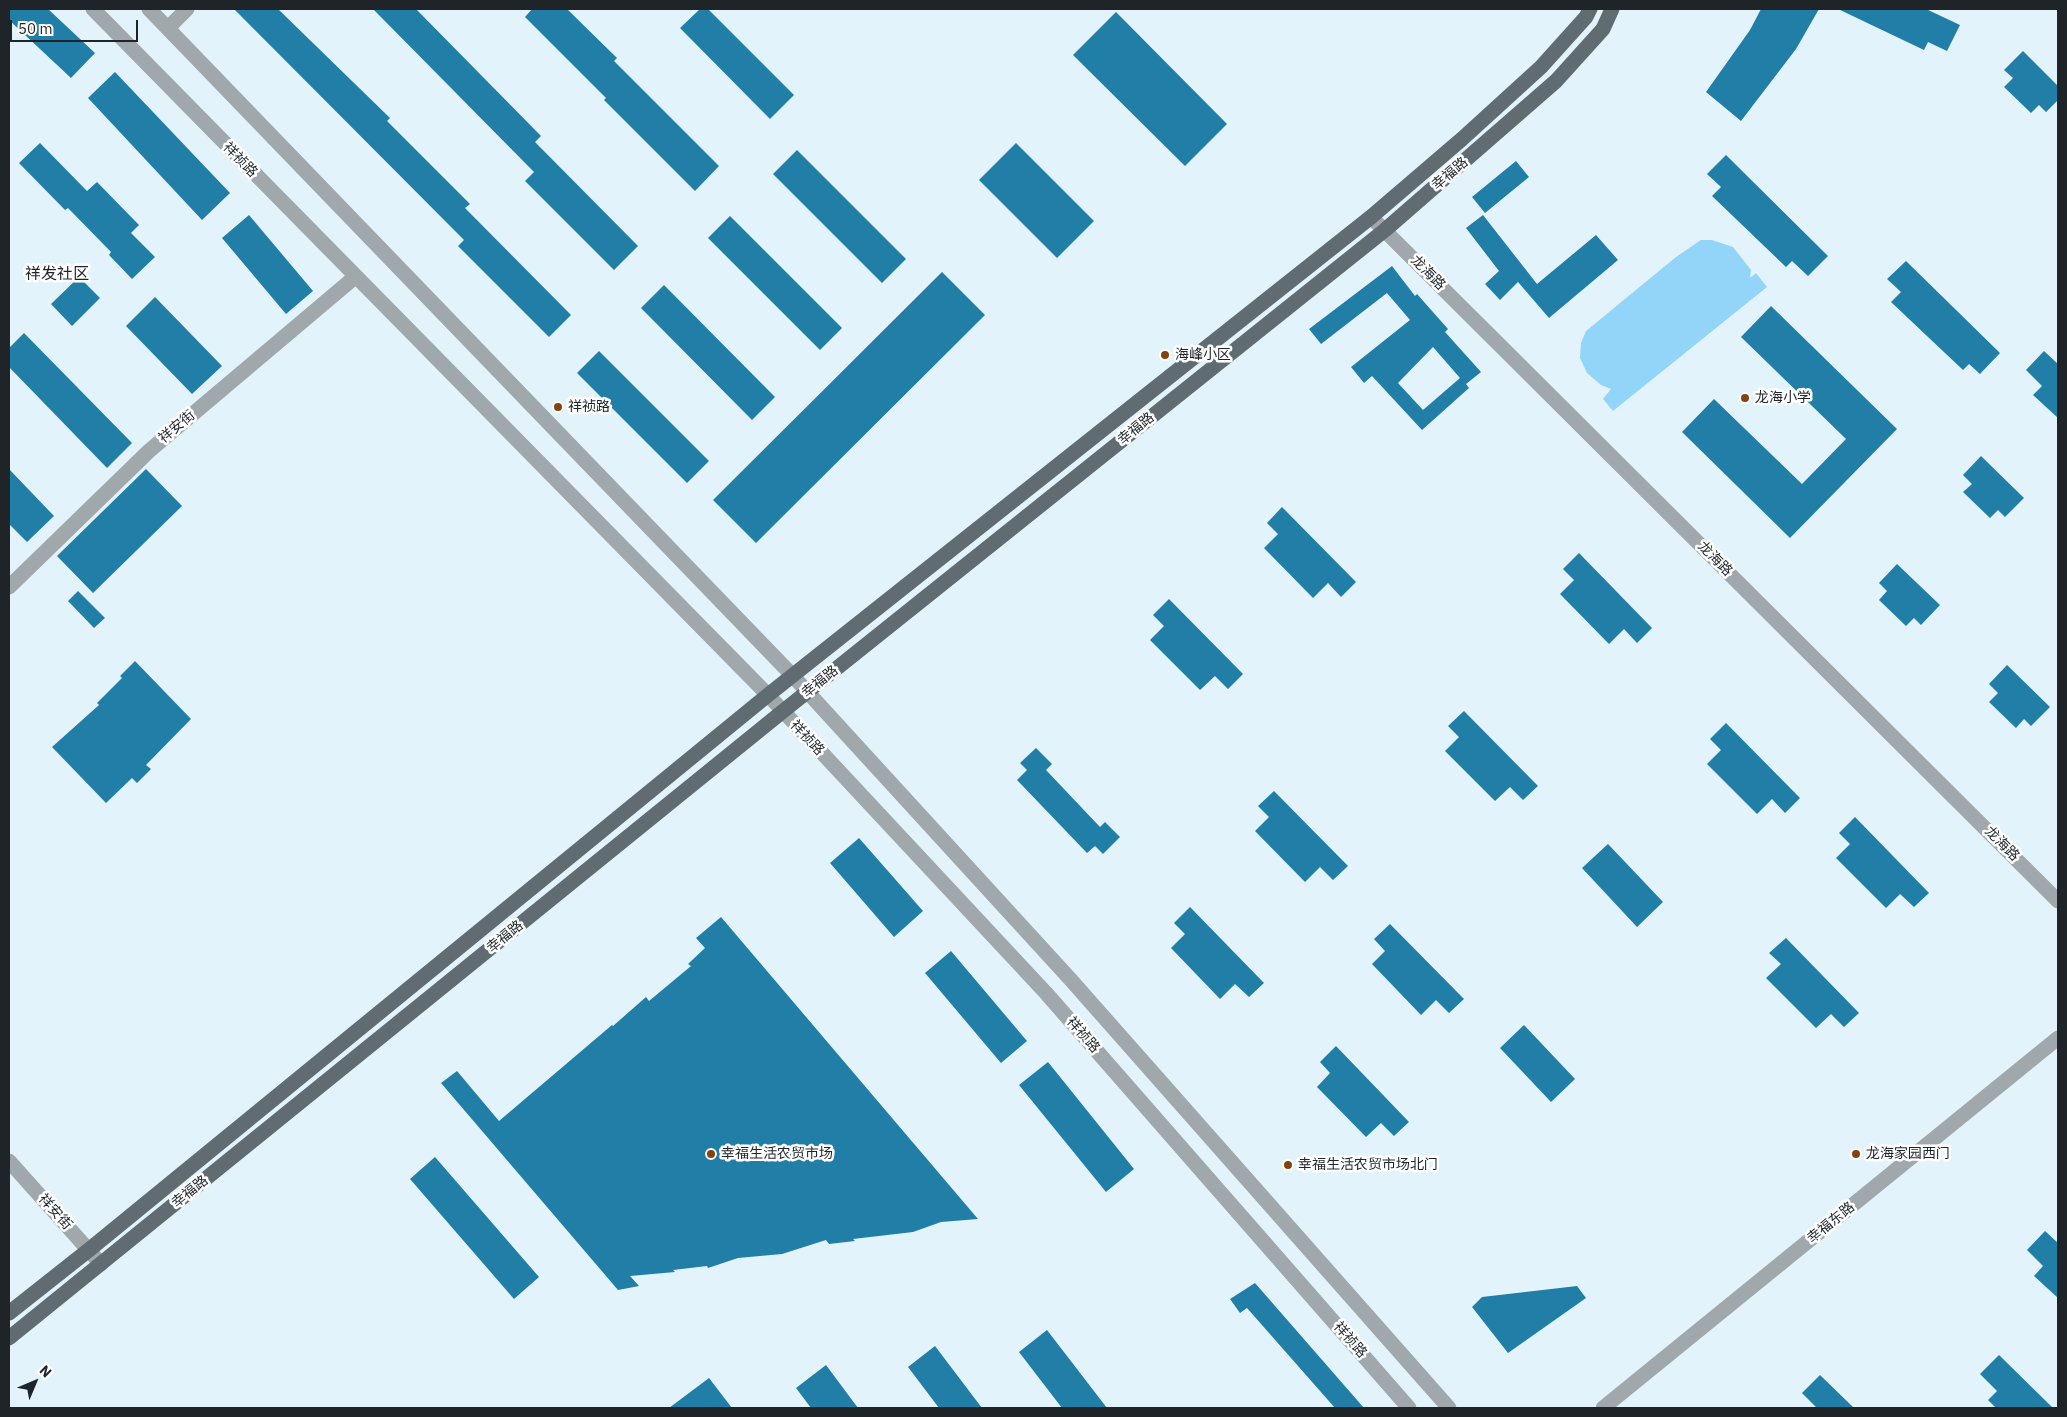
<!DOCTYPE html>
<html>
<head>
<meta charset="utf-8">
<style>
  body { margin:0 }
  #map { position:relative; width:2067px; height:1417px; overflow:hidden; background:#e3f3fc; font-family:"IBM Plex Sans",sans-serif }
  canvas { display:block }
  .frame { position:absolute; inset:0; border:10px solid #1e2428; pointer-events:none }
  .north { position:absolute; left:10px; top:1357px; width:50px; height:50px; -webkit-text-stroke:4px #fff; paint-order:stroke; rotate:45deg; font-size:14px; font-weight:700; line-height:20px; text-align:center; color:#1e2428 }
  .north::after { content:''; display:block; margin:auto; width:18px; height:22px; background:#1e2428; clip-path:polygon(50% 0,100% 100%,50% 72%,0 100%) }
  .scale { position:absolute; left:10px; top:20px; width:128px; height:22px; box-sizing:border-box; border:2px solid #1e2428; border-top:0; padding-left:6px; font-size:15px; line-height:18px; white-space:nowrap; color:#1e2428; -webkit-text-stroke:4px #fff; paint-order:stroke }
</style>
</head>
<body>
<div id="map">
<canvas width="2067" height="1417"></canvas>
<div class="frame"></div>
<div class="north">N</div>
<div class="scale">50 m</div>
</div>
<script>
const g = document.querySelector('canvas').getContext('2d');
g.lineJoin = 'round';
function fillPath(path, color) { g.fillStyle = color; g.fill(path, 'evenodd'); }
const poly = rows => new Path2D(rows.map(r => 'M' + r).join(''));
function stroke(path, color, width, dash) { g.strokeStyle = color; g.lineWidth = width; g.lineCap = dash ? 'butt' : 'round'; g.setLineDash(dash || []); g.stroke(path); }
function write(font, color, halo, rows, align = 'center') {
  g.font = font + ' "IBM Plex Sans","Noto Sans SC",sans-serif'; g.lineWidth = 5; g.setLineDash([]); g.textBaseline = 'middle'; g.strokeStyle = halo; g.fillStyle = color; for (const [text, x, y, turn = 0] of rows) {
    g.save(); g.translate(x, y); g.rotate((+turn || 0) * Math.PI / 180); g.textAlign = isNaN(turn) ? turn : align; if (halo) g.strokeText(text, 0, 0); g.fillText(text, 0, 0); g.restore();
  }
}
fillPath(poly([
  [1701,240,1712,240,1733,247,1751,270,1750,278,1756,273,1767,287,1613,411,1603,399,1611,389,1601,385,1587,373,1580,358,1581,343,1586,331,1676,257]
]), '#93d5f9');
fillPath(poly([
  [9,9,48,9,95,53,71,78,9,20],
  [234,9,278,9,390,118,387,121,470,204,465,208,571,315,549,337,458,246,464,240],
  [373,9,416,9,541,136,535,142,638,246,614,270,525,181,534,172],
  [532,9,567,9,617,58,614,61,719,166,695,191,604,100,606,98,525,17],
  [700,9,708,9,794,95,770,119,680,28],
  [1761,9,1819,9,1796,49,1741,121,1706,92,1750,30],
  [1838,9,1926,9,1960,25,1947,51,1928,42,1924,50],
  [1116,12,1227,124,1185,166,1073,55],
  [2023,51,2058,86,2058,100,2046,112,2039,105,2031,113,2004,87,2013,78,2004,70],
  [115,72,230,193,202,220,88,98],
  [40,143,87,191,97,182,139,225,131,233,155,257,132,279,109,255,111,252,68,208,65,210,19,163],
  [1016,143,1094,221,1057,258,979,180],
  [797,150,906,259,882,283,773,174],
  [1726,155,1828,256,1808,276,1792,261,1786,267,1712,196,1721,187,1707,174],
  [1516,161,1529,177,1485,213,1472,197],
  [249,215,313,291,286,314,222,238],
  [1483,215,1537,284,1596,235,1618,260,1549,318,1518,282,1500,300,1485,284,1499,271,1466,228],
  [730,216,842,328,820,350,708,238],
  [1906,261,2000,353,1980,374,1969,364,1963,370,1891,302,1901,292,1887,279],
  [1392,266,1415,296,1417,294,1448,329,1445,332,1481,372,1466,384,1469,388,1422,430,1372,376,1364,383,1351,367,1410,320,1387,293,1321,344,1309,329],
  [1433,347,1460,378,1423,410,1398,383],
  [942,272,985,315,756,543,713,500],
  [79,277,100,298,72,326,51,304],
  [664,285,775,397,752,420,641,308],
  [155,297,222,366,192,394,126,326],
  [1771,306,1897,429,1790,538,1682,432,1714,399,1802,484,1846,439,1741,337],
  [24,333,132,443,107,468,9,367,9,348],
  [599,351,709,461,687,483,577,373],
  [2044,351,2058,364,2058,418,2033,395,2042,386,2026,370],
  [1981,456,2024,498,2005,517,1998,510,1990,518,1963,492,1972,484,1963,475],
  [9,469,54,516,27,542,9,524],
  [146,469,182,506,93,593,57,556],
  [1282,507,1356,582,1341,597,1328,583,1313,598,1264,548,1278,534,1267,523],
  [1579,553,1652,628,1637,643,1624,629,1609,644,1560,594,1574,580,1563,569],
  [1897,564,1940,605,1921,625,1914,618,1906,626,1879,600,1887,591,1879,583],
  [78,591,105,618,94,628,68,601],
  [1169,599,1243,674,1228,689,1215,676,1200,690,1150,640,1164,626,1153,615],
  [135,661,191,719,146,765,151,769,137,783,132,778,106,803,52,747,99,705,97,703,122,678,120,676],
  [2007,665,2050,707,2031,726,2024,719,2016,728,1989,702,1998,693,1989,684],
  [1464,711,1538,786,1523,800,1510,787,1495,801,1445,751,1459,737,1448,726],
  [1726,723,1800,798,1785,813,1772,799,1757,814,1707,764,1721,750,1710,739],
  [1036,748,1052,764,1046,770,1100,827,1105,822,1120,837,1103,854,1095,846,1087,853,1017,780,1027,770,1020,763],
  [1274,791,1348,866,1333,880,1320,867,1305,882,1255,831,1269,817,1258,806],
  [1855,817,1929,893,1914,907,1900,894,1886,908,1836,858,1850,844,1839,833],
  [859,838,923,911,894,937,830,863],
  [1608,844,1663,902,1637,927,1582,868],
  [1190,907,1264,983,1249,997,1235,984,1220,999,1171,948,1185,934,1174,923],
  [721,917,978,1219,941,1222,913,1232,853,1239,855,1241,829,1244,826,1240,782,1254,738,1258,708,1268,707,1266,673,1270,675,1272,630,1276,639,1286,618,1290,441,1083,457,1071,499,1121,612,1025,613,1026,646,997,649,1001,691,966,688,964,705,948,696,938],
  [1390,924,1464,999,1449,1013,1436,1000,1421,1015,1372,964,1385,951,1374,939],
  [1786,938,1859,1013,1844,1027,1831,1014,1816,1028,1766,978,1781,964,1769,953],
  [951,951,1027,1041,1001,1063,925,973],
  [1524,1025,1575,1079,1551,1102,1500,1048],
  [1336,1046,1409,1122,1394,1136,1381,1123,1366,1137,1317,1087,1330,1073,1320,1062],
  [1048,1062,1134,1169,1106,1192,1019,1085],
  [435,1157,539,1277,514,1299,410,1179],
  [2045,1231,2058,1243,2058,1298,2034,1276,2043,1266,2027,1250],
  [1255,1283,1364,1408,1335,1408,1247,1308,1240,1313,1230,1299],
  [1577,1286,1586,1298,1508,1353,1472,1307,1482,1297],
  [1047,1330,1107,1408,1062,1408,1019,1352],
  [935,1346,982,1408,939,1408,908,1367],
  [1999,1355,2053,1408,1996,1408,1988,1400,1997,1391,1980,1374],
  [826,1365,858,1408,811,1408,796,1388],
  [1820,1375,1854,1408,1817,1408,1802,1393],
  [709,1378,732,1408,669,1408]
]), '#207ea7');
stroke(poly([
  [93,9,768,695,1046,993,1409,1408],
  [149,9,792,675,1071,980,1449,1408],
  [168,28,187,9],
  [1371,217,2058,901],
  [9,587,149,451,355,277],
  [9,1161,101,1264],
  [1603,1408,2058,1038]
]), '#a1a8ac', 15);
stroke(poly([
  [9,1313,90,1249,768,695,1371,217,1462,139,1541,67,1586,17,1590,9],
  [9,1338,782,712,1385,230,1556,81,1603,29,1612,9]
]), '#606c72', 15);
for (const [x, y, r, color] of [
  [1165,355,5,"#84430e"],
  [1745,398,5,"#84430e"],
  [558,407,5,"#84430e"],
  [711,1154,5,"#84430e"],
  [1856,1154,5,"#84430e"],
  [1288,1165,5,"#84430e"]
]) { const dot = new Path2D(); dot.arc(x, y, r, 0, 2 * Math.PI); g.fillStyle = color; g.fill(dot); stroke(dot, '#fff', 2); }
write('14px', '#1e2428', '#fff', [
  ["祥祯路",240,160,46],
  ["幸福路",1450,174,-40],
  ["龙海路",1428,273,45],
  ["祥安街",177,427,-40],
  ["幸福路",1136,429,-39],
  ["龙海路",1715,559,45],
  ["幸福路",820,682,-39],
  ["祥祯路",807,738,47],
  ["龙海路",2002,844,45],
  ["幸福路",505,937,-39],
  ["祥祯路",1083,1035,49],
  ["幸福路",190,1192,-39],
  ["祥安街",55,1212,48],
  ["幸福东路",1831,1223,-39],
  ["祥祯路",1350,1340,49]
]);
write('14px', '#1e2428', '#fff', [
  ["海峰小区",1175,355],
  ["龙海小学",1755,398],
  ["祥祯路",568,407],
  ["幸福生活农贸市场",721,1154],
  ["龙海家园西门",1866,1154],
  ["幸福生活农贸市场北门",1298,1165]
], 'left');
write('16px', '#1e2428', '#fff', [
  ["祥发社区",57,274]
]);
</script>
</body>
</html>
